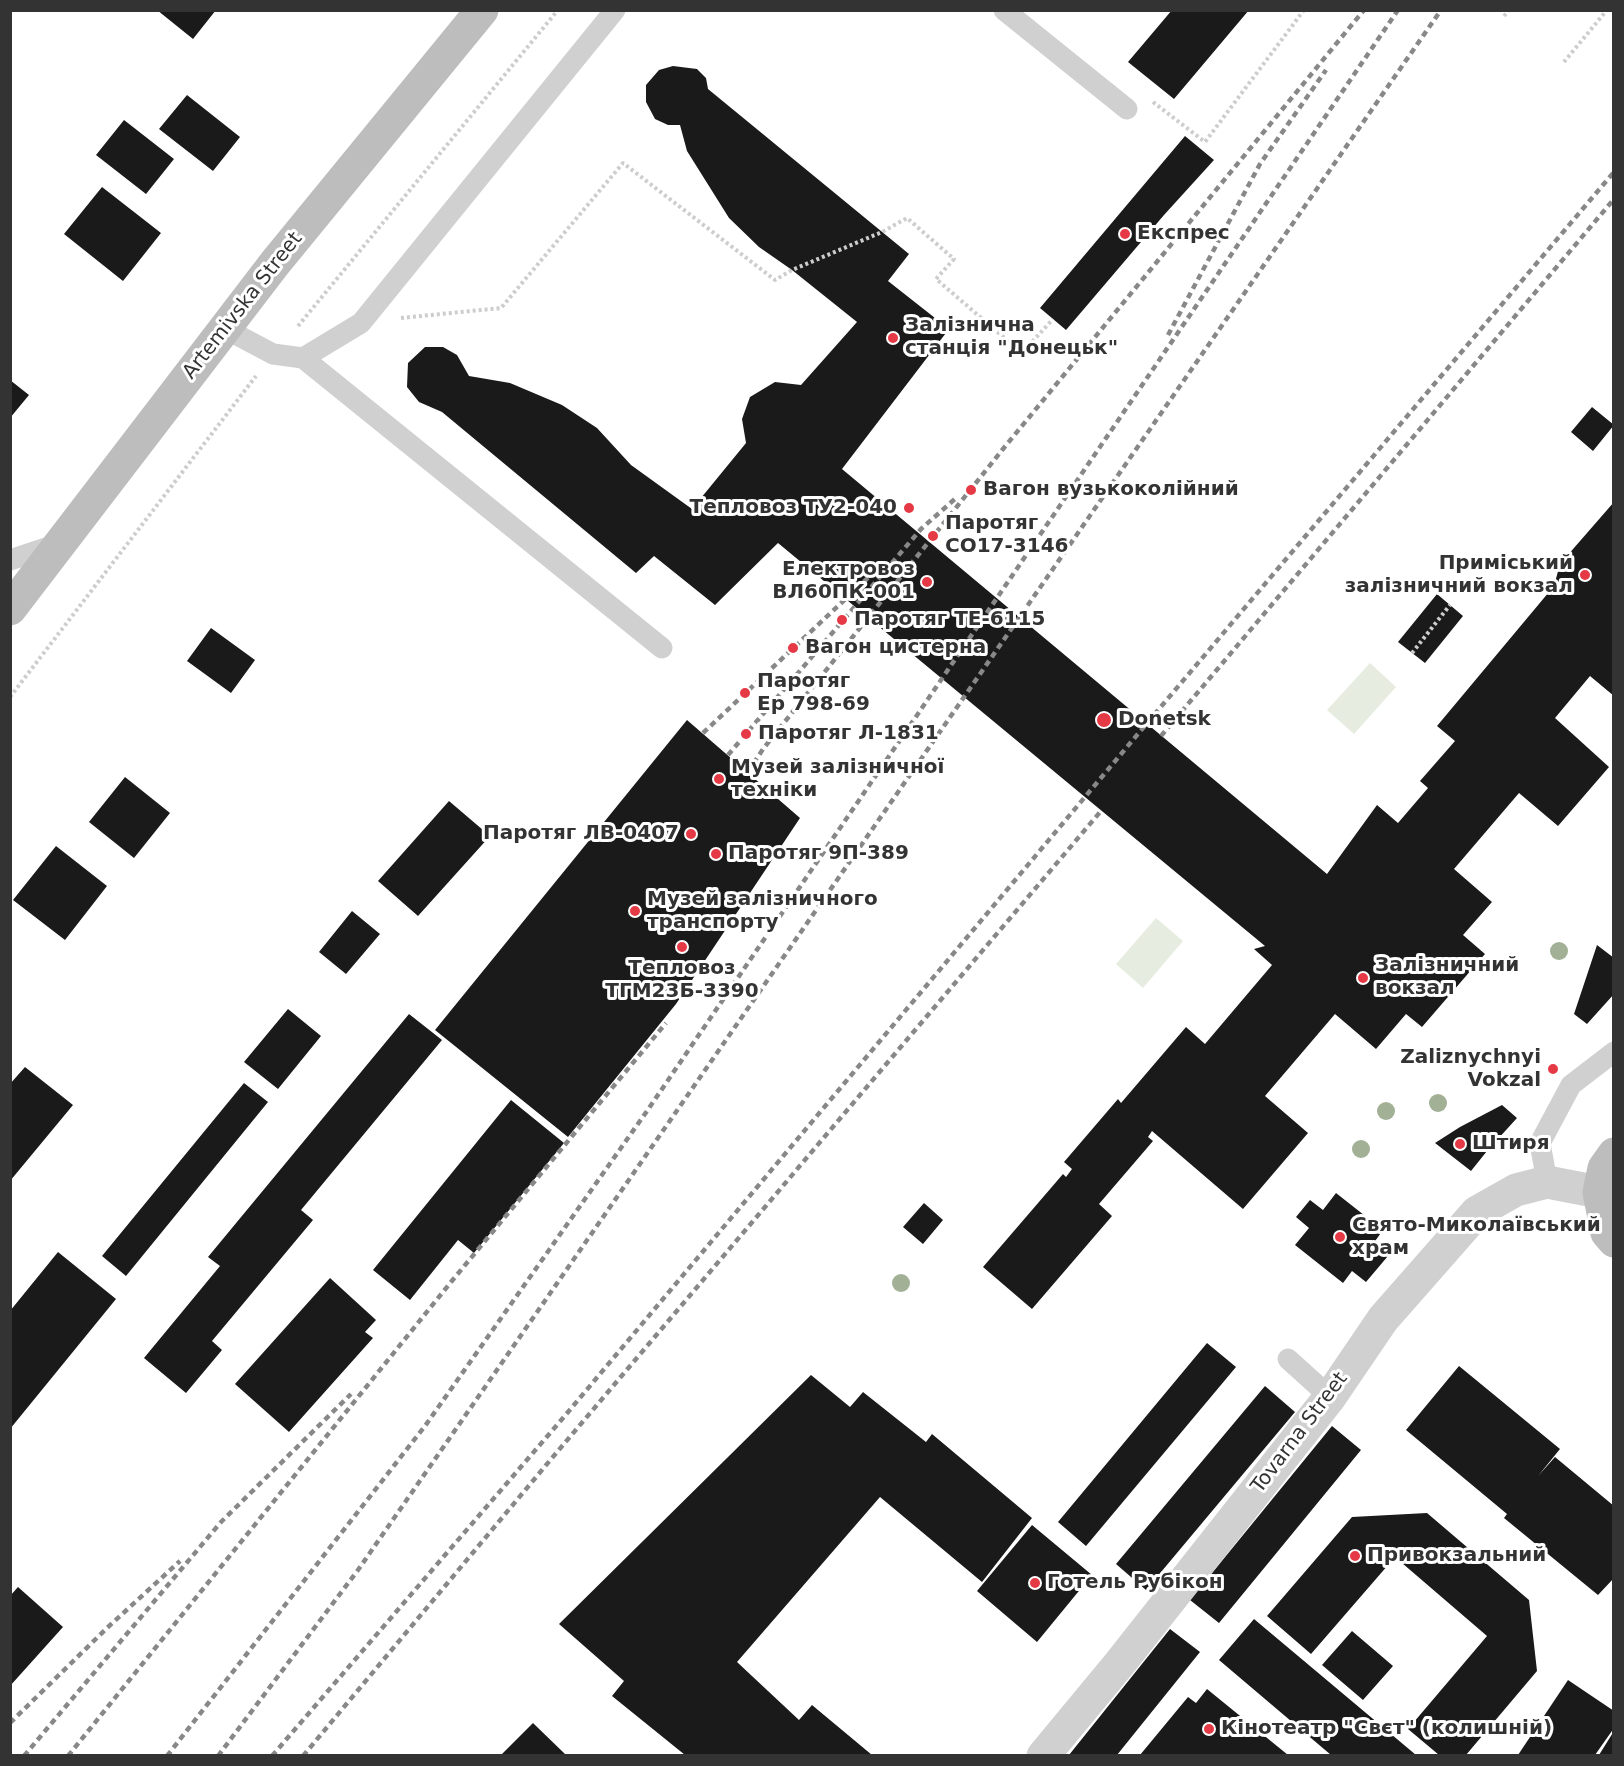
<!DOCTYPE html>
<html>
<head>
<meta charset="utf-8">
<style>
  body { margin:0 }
  #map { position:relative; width:1624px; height:1766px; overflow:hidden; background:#fff; font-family:"DejaVu Sans",sans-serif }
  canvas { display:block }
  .frame { position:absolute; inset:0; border:12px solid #333; pointer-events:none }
</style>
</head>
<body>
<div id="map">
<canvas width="1624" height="1766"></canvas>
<div class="frame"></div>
</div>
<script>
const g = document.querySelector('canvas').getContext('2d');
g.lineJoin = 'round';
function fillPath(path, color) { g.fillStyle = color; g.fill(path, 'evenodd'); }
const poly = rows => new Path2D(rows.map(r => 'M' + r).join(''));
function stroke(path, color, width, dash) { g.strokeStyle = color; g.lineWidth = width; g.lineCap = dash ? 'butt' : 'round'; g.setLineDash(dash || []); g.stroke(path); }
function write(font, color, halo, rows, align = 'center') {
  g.font = font + ' "DejaVu Sans",sans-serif'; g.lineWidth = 6; g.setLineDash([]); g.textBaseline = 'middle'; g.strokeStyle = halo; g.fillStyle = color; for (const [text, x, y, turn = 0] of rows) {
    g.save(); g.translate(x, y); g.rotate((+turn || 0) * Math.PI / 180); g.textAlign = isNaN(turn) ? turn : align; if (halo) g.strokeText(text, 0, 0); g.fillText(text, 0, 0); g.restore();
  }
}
fillPath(poly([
  [1370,663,1396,687,1354,734,1327,710],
  [1156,918,1183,941,1143,988,1116,964]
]), '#e6ecdf');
fillPath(poly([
  [157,10,216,10,193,39],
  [1172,10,1249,10,1174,99,1128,62],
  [673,66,697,69,706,78,708,89,909,254,888,281,949,329,842,469,1327,874,1377,805,1398,823,1428,788,1420,781,1455,741,1437,726,1554,586,1560,564,1614,502,1614,696,1590,676,1555,718,1609,767,1558,826,1519,793,1454,869,1492,902,1463,935,1485,954,1422,1027,1406,1014,1376,1049,1335,1014,1265,1096,1308,1133,1243,1209,1152,1131,1148,1137,1153,1141,1099,1204,1112,1216,1032,1309,983,1267,1063,1174,1066,1177,1072,1169,1064,1162,1118,1099,1121,1103,1186,1027,1205,1044,1272,965,1254,949,1265,946,778,543,715,605,654,556,636,573,442,412,419,402,407,387,408,363,425,347,443,347,457,355,469,376,510,383,562,405,597,428,631,465,692,509,746,443,742,419,750,397,775,382,801,385,857,322,792,270,759,247,729,218,687,151,680,125,668,125,655,119,646,102,646,85,659,70],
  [187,95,240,137,213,171,159,129],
  [124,120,174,159,146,194,96,155],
  [1185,136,1214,160,1164,215,1066,330,1040,308],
  [102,187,161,233,123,281,64,234],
  [10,380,29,395,10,418],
  [1592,407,1614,425,1593,451,1571,432],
  [1437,594,1463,616,1425,663,1398,642],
  [211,628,255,660,231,693,187,661],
  [687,720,800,818,676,1004,568,1137,435,1030],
  [125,777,170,813,134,858,89,822],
  [449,801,490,836,418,916,378,881],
  [56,846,107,886,65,940,13,900],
  [352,911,380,934,346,974,319,952],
  [1597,945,1614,958,1614,994,1587,1024,1574,1014],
  [288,1009,321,1036,278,1089,244,1062],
  [409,1014,442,1040,301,1210,313,1220,212,1341,222,1350,186,1393,144,1358,220,1266,208,1257],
  [25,1067,73,1105,10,1181,10,1084],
  [244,1083,268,1102,126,1276,102,1256],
  [511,1100,564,1143,474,1253,458,1240,410,1300,373,1270],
  [1502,1105,1517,1118,1487,1151,1471,1171,1435,1143,1460,1127],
  [1336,1193,1383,1230,1373,1244,1388,1256,1366,1282,1352,1271,1343,1283,1295,1245,1309,1228,1296,1217,1310,1200,1323,1210],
  [924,1203,943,1220,923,1244,903,1227],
  [58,1252,116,1299,10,1429,10,1311],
  [330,1278,376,1320,365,1332,373,1338,289,1432,235,1384],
  [1207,1343,1236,1367,1086,1546,1058,1522],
  [1459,1366,1560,1449,1538,1476,1555,1457,1614,1506,1614,1578,1598,1595,1504,1518,1507,1514,1406,1430],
  [811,1375,850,1407,863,1392,926,1442,932,1434,1032,1518,982,1582,880,1497,737,1662,799,1720,812,1705,872,1755,685,1755,612,1696,624,1681,559,1624],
  [1265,1386,1295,1412,1146,1590,1116,1564],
  [1332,1426,1361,1450,1219,1623,1190,1600],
  [1427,1513,1529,1600,1537,1671,1466,1755,1439,1755,1408,1729,1487,1636,1395,1557,1311,1654,1267,1616,1352,1517],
  [1032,1525,1092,1575,1037,1642,977,1591],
  [18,1587,63,1627,10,1686,10,1596],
  [1254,1619,1416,1755,1331,1755,1219,1660],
  [1170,1629,1200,1652,1117,1755,1069,1755],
  [1352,1631,1393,1666,1363,1700,1322,1665],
  [1568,1680,1614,1711,1614,1728,1595,1755,1518,1755],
  [1207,1689,1288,1755,1140,1755,1188,1697,1196,1703],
  [533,1723,566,1755,501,1755],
  [1614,1731,1614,1755,1599,1755]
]), '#1a1a1a');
stroke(poly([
  [1504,16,1509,10],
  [1564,62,1607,10],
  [1153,102,1205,142,1304,10],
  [401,318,501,308,623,163,775,280,792,270,882,232,907,218,954,259,936,279,1022,353,1053,319],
  [298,326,558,10],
  [1412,653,1450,605],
  [10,697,256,376],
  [1612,1655,1614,1655]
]), '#cdcdcd', 4, [3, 3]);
stroke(poly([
  [1004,10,1127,109],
  [224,328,273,354,303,358,361,323,615,10],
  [303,358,662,648],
  [10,560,58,544],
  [1547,1182,1540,1143,1571,1085,1614,1052],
  [1288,1359,1330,1397]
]), '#d0d0d0', 21);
stroke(poly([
  [1043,1756,1120,1663,1330,1397,1383,1319,1477,1212,1516,1190,1547,1182,1599,1192]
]), '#d0d0d0', 33);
stroke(poly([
  [10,609,275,263,482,10],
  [1614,1154,1604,1168,1599,1192,1607,1233,1614,1241]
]), '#bdbdbd', 33);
stroke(poly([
  [1168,335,1260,164,1326,70],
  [703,733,872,574],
  [1161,736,1614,199],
  [728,755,921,529,956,498],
  [748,772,763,749,1003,449,1364,10],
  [10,1723,107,1628,180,1561],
  [24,1756,221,1522,351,1394],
  [68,1756,451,1282,666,1023],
  [167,1756,425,1426,647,1111,1398,10],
  [218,1756,358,1570,1441,10],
  [272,1756,563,1418,1148,722,1614,172],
  [303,1756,552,1458,1101,811]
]), '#888', 4.5, [6, 4.5]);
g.fillStyle = '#a2b095';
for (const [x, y] of [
  [1559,951],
  [1438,1103],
  [1386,1111],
  [1361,1149],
  [901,1283]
]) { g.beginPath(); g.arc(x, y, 9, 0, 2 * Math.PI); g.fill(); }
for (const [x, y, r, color] of [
  [1125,234,6,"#e63946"],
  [893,338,6,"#e63946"],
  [971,490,6,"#e63946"],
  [909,508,6,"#e63946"],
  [933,536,6,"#e63946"],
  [1585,575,6,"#e63946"],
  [927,582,6,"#e63946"],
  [842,620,6,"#e63946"],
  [793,648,6,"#e63946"],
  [745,693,6,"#e63946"],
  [1104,720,8,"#e63946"],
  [746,734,6,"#e63946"],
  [719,779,6,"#e63946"],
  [691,834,6,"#e63946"],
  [716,854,6,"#e63946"],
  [635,911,6,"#e63946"],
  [682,947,6,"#e63946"],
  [1363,978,6,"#e63946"],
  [1553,1069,6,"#e63946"],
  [1460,1144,6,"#e63946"],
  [1340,1237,6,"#e63946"],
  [1355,1556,6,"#e63946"],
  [1035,1583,6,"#e63946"],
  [1209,1729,6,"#e63946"]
]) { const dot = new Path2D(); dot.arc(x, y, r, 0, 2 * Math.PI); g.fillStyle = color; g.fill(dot); stroke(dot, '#fff', 2); }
write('bold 20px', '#333', '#fff', [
  ["Експрес",1137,234],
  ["Залізнична",905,326],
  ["станція \"Донецьк\"",905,349],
  ["Вагон вузькоколійний",983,490],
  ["Тепловоз ТУ2-040",897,508,"right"],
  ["Паротяг",945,524],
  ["СО17-3146",945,547],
  ["Приміський",1573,564,"right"],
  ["залізничний вокзал",1573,587,"right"],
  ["Електровоз",915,570,"right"],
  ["ВЛ60ПК-001",915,593,"right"],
  ["Паротяг ТЕ-6115",854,620],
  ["Вагон цистерна",805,648],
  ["Паротяг",757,682],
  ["Ер 798-69",757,705],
  ["Donetsk",1118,720],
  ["Паротяг Л-1831",758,734],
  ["Музей залізничної",731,768],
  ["техніки",731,791],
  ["Паротяг ЛВ-0407",679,834,"right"],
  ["Паротяг 9П-389",728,854],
  ["Музей залізничного",647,900],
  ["транспорту",647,923],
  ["Залізничний",1375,966],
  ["вокзал",1375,989],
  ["Тепловоз",682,969,"center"],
  ["ТГМ23Б-3390",682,992,"center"],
  ["Zaliznychnyi",1541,1058,"right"],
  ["Vokzal",1541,1081,"right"],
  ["Штиря",1472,1144],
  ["Свято-Миколаївський",1352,1226],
  ["храм",1352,1249],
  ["Привокзальний",1367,1556],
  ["Готель Рубікон",1047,1583],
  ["Кінотеатр \"Свєт\" (колишній)",1221,1729]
], 'left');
write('20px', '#333', '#fff', [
  ["Artemivska Street",243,306,-52],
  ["Tovarna Street",1300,1433,-53]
]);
</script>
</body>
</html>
